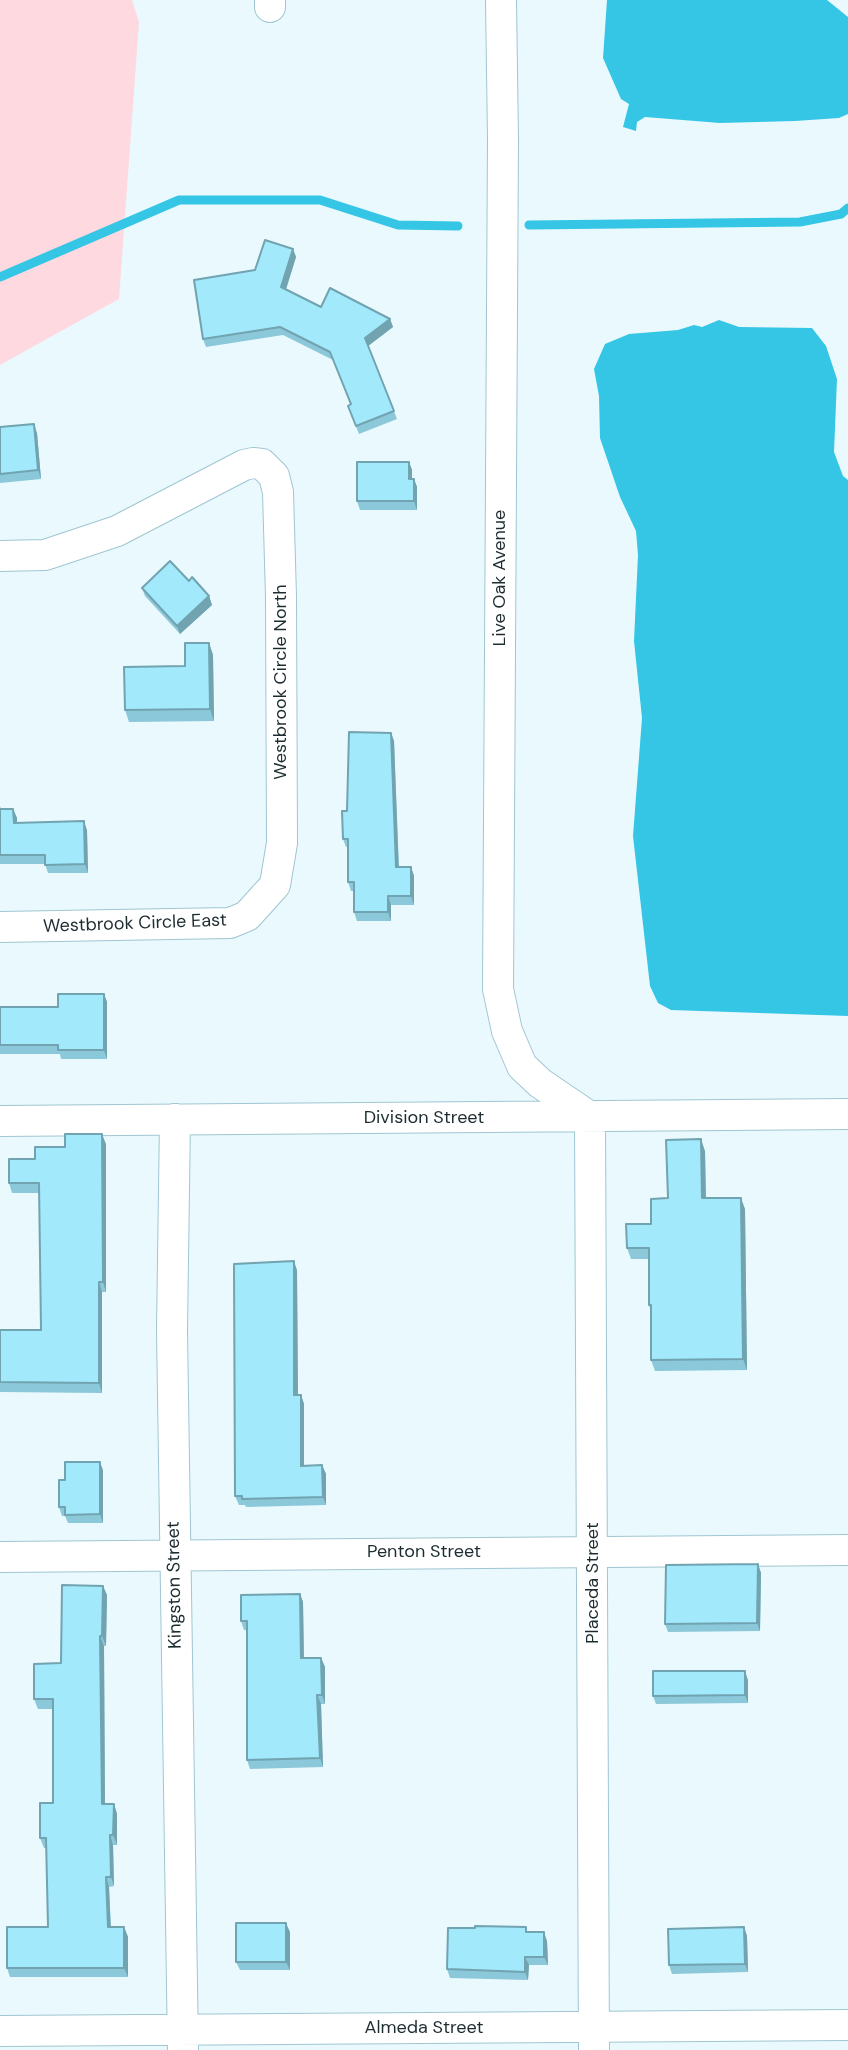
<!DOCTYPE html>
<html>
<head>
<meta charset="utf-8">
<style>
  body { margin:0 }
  canvas { display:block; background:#e9f9fd }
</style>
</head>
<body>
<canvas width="848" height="2050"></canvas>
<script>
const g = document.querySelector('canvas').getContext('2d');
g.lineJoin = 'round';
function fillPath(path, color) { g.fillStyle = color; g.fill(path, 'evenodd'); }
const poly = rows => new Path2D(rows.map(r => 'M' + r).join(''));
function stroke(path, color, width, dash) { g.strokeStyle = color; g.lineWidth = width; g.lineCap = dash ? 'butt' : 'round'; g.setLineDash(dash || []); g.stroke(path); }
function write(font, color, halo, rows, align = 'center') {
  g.font = font + ' "DM Sans",sans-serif'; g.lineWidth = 5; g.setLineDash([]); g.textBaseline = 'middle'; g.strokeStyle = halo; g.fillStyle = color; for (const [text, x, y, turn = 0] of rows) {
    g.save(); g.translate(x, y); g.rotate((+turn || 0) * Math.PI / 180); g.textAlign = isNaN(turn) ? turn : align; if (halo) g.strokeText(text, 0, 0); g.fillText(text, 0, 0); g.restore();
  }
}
fillPath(poly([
  [0,0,132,0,139,22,119,299,0,365]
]), '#fedae0');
fillPath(poly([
  [607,0,827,0,848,17,848,114,839,118,795,121,720,123,645,117,637,122,636,131,623,127,629,104,621,99,603,58],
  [719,320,739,327,812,328,826,346,837,379,834,452,843,476,848,480,848,1016,671,1010,658,1003,650,986,633,836,642,718,634,641,638,555,636,531,620,497,600,438,599,396,594,369,605,344,629,334,678,330,694,325,702,327]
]), '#35c6e6');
stroke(poly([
  [529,225,800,222,841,214,848,208],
  [0,277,179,200,320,200,398,225,458,226]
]), '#35c6e6', 9);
const minor = poly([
  [501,0,503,140,498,989,507,1031,522,1066,540,1083,590,1117,594,2050],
  [270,7,270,0],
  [0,556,45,555,117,531,244,465,253,463,262,464,274,476,278,492,281,597,282,843,275,885,247,916,230,923,0,927],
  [175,1119,172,1330,183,2050],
  [0,1121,848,1114],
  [0,1557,848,1550],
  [0,2031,848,2025]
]);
stroke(minor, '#a0c6d1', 32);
stroke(minor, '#fff', 30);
fillPath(poly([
  [293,249,296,257,286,290,321,307,390,319,393,327,368,346,397,419,359,434,348,406,350,404,333,360,283,335,206,347,203,339,255,270],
  [0,427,37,433,41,479,0,483],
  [409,462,412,470,412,479,414,479,417,487,417,510,360,510,357,501],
  [189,581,209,596,212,605,180,634,145,596,142,588],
  [209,643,213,655,214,721,129,722,125,710,185,666],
  [391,733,394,741,399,867,411,867,414,876,414,905,391,905,391,921,357,921,354,912,354,891,351,891,348,882,348,847,346,847,343,839],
  [0,806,1,809,13,809,17,818,17,823,87,830,88,873,48,873,45,864,0,864],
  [104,994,107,1002,107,1059,61,1059,60,1054,0,1054,0,1007,58,1007],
  [106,1144,106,1292,102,1292,102,1393,0,1392,0,1330,41,1330,40,1193,12,1193,9,1183,35,1159,65,1147],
  [705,1151,706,1198,745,1209,747,1370,655,1371,651,1360,651,1312,649,1305,649,1259,631,1259,627,1248,651,1224,668,1198],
  [297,1270,298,1395,301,1395,304,1404,304,1466,322,1465,326,1474,326,1505,246,1507,245,1505,239,1505,235,1496],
  [103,1470,103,1523,68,1523,65,1516,62,1516,59,1507,65,1480],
  [758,1564,761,1573,760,1631,668,1632,665,1624],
  [103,1586,107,1595,106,1646,104,1646,105,1804,114,1804,117,1814,117,1845,113,1845,114,1886,109,1887,111,1927,124,1927,128,1937,128,1977,10,1977,7,1968,48,1927,46,1848,44,1848,40,1838,53,1803,53,1709,38,1709,34,1699,61,1663],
  [300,1594,303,1602,304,1658,321,1658,325,1667,325,1704,321,1704,323,1767,250,1769,247,1760,247,1630,244,1630,241,1621],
  [748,1680,748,1703,656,1704,653,1696],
  [744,1927,747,1936,748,1972,672,1974,669,1965],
  [290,1932,290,1970,240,1970,236,1962],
  [528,1932,547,1941,548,1965,529,1965,528,1980,450,1978,447,1969]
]), '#8bc8d9');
fillPath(poly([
  [293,249,296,257,284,295,281,287],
  [390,319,393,327,368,346,365,338],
  [34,424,37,433,41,479,38,470],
  [409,462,412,470,412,487,409,479],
  [414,479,417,487,417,510,414,501],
  [209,596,212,605,180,634,177,626],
  [209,643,213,655,214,721,210,709],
  [391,733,394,741,399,876,396,867],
  [13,809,17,818,17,832,14,823],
  [84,821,87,830,88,873,85,864],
  [411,867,414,876,414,905,411,896],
  [388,896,391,905,391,921,388,912],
  [104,994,107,1002,107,1059,104,1050],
  [102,1134,106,1144,106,1292,103,1282],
  [701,1139,705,1151,706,1209,702,1198],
  [741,1198,745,1209,747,1370,743,1359],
  [294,1261,297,1270,298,1404,294,1395],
  [99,1282,102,1292,102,1393,99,1383],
  [301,1395,304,1404,304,1474,301,1466],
  [100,1462,103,1470,103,1523,100,1514],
  [322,1465,326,1474,326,1505,323,1497],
  [758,1564,761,1573,760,1631,757,1623],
  [103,1586,107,1595,106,1646,102,1636],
  [300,1594,303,1602,304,1667,301,1658],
  [100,1636,104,1646,105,1814,102,1804],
  [321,1658,325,1667,325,1704,322,1695],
  [745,1671,748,1680,748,1703,745,1695],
  [317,1695,321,1704,323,1767,320,1758],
  [114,1804,117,1814,117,1845,113,1835],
  [110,1835,113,1845,114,1886,111,1877],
  [106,1877,109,1887,111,1937,108,1927],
  [286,1923,290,1932,290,1970,286,1962],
  [124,1927,128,1937,128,1977,124,1968],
  [744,1927,747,1936,748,1972,745,1964],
  [544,1932,547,1941,548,1965,544,1957],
  [525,1957,529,1965,528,1980,525,1972]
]), '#71a3b0');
const building = poly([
  [265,240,293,249,281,287,321,307,330,288,390,319,365,338,394,411,356,426,348,406,351,404,330,352,280,327,203,339,194,280,255,270,265,240],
  [34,424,38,470,0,474,0,427,34,424],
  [357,462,409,462,409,479,414,479,414,501,357,501,357,462],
  [170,561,189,581,192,577,209,596,177,626,142,588,170,561],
  [185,643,209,643,210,709,125,710,124,667,185,666,185,643],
  [349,732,391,733,396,867,411,867,411,896,388,896,388,912,354,912,354,882,348,882,348,839,343,839,342,811,347,811,349,732],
  [0,809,13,809,14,823,84,821,85,864,45,865,45,855,0,855,0,809],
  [58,994,104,994,104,1050,58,1050,58,1045,0,1045,0,1007,58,1007,58,994],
  [65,1134,102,1134,103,1282,99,1282,99,1383,0,1382,0,1330,41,1330,39,1183,9,1183,9,1159,35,1159,35,1147,65,1147,65,1134],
  [701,1139,702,1198,741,1198,743,1359,651,1360,651,1305,649,1305,649,1248,627,1248,626,1224,651,1224,651,1199,668,1198,666,1140,701,1139],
  [294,1261,294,1395,301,1395,301,1466,322,1465,323,1497,242,1499,242,1496,235,1496,234,1264,294,1261],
  [65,1462,100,1462,100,1514,65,1515,65,1507,59,1507,59,1480,65,1480,65,1462],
  [758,1564,757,1623,665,1624,666,1565,758,1564],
  [62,1585,103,1586,102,1636,100,1636,102,1804,114,1804,113,1835,110,1835,111,1877,106,1877,108,1927,124,1927,124,1968,7,1968,7,1927,48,1927,46,1838,40,1838,40,1803,53,1803,53,1699,34,1699,34,1664,61,1663,62,1585],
  [300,1594,301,1658,321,1658,322,1695,317,1695,320,1758,247,1760,247,1621,241,1621,241,1595,300,1594],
  [653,1671,745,1671,745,1695,653,1696,653,1671],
  [236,1923,286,1923,286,1962,236,1962,236,1923],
  [475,1926,526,1927,526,1932,544,1932,544,1957,525,1957,525,1972,447,1969,448,1928,475,1928,475,1926],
  [744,1927,745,1964,669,1965,668,1929,744,1927]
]);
fillPath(building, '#a2e9fc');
stroke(building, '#71a3b0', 2);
write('18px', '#1d2c30', '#fff', [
  ["Live Oak Avenue",500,578,-90],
  ["Westbrook Circle North",281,682,-90],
  ["Westbrook Circle East",135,924,-2],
  ["Division Street",424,1118],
  ["Penton Street",424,1552],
  ["Placeda Street",593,1583,-90],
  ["Kingston Street",175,1585,-91],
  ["Almeda Street",424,2028]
]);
</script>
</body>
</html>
